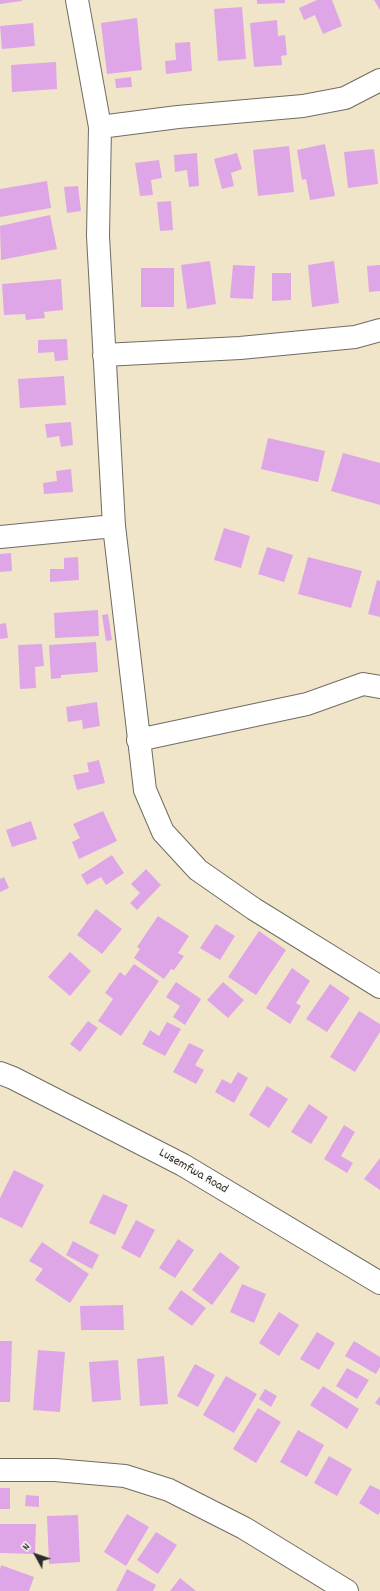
<!DOCTYPE html>
<html>
<head>
<meta charset="utf-8">
<style>
  body { margin:0 }
  #map { position:relative; width:380px; height:1591px; overflow:hidden; background:#f0e5c9; font-family:Dekko,sans-serif }
  canvas { display:block }
  .north { position:absolute; left:16px; top:1535px; width:40px; height:40px; -webkit-text-stroke:3px #fdfcf7; paint-order:stroke; rotate:310deg; font-size:11px; font-weight:700; line-height:16px; text-align:center; color:#2b2b2b }
  .north::after { content:''; display:block; margin:auto; width:14px; height:18px; background:#2b2b2b; clip-path:polygon(50% 0,100% 100%,50% 72%,0 100%) }
</style>
</head>
<body>
<div id="map">
<canvas width="380" height="1591"></canvas>
<div class="north">N</div>
</div>
<script>
const g = document.querySelector('canvas').getContext('2d');
g.lineJoin = 'round';
function fillPath(path, color) { g.fillStyle = color; g.fill(path, 'evenodd'); }
const poly = rows => new Path2D(rows.map(r => 'M' + r).join(''));
function stroke(path, color, width, dash) { g.strokeStyle = color; g.lineWidth = width; g.lineCap = dash ? 'butt' : 'round'; g.setLineDash(dash || []); g.stroke(path); }
function write(font, color, halo, rows, align = 'center') {
  g.font = font + ' Dekko,sans-serif'; g.lineWidth = 3.5; g.setLineDash([]); g.textBaseline = 'middle'; g.strokeStyle = halo; g.fillStyle = color; for (const [text, x, y, turn = 0] of rows) {
    g.save(); g.translate(x, y); g.rotate((+turn || 0) * Math.PI / 180); g.textAlign = isNaN(turn) ? turn : align; if (halo) g.strokeText(text, 0, 0); g.fillText(text, 0, 0); g.restore();
  }
}
fillPath(poly([
  [0,0,22,0,22,1,0,4],
  [257,0,285,0,285,3,257,4],
  [317,0,332,0,342,26,323,34,315,15,304,20,299,8],
  [374,0,380,0,380,10],
  [242,7,246,59,218,61,214,9],
  [137,18,142,70,107,74,101,23],
  [277,20,278,36,285,35,287,55,281,56,282,65,254,67,250,23],
  [33,23,35,46,2,49,0,26],
  [190,42,192,71,166,74,165,61,176,60,175,43],
  [56,62,57,89,12,92,11,65],
  [131,77,132,87,116,88,115,79],
  [325,144,335,196,310,200,306,179,302,180,297,150],
  [289,146,294,192,258,196,253,150],
  [374,149,378,184,348,188,344,152],
  [197,153,199,186,189,187,187,170,175,172,174,155],
  [237,153,242,169,231,173,234,186,222,189,214,159],
  [159,160,162,178,151,180,153,195,140,196,135,163],
  [47,181,51,208,0,217,0,189],
  [78,186,81,211,67,213,64,187],
  [171,201,173,230,160,231,157,202],
  [50,215,57,249,1,260,0,226],
  [210,261,216,304,187,309,181,265],
  [334,261,339,303,312,307,308,265],
  [233,265,255,266,253,299,230,298],
  [380,265,380,291,369,292,367,266],
  [141,268,174,268,174,307,141,307],
  [272,273,291,273,291,300,272,301],
  [61,279,63,310,44,312,45,318,26,320,25,314,4,315,2,284],
  [67,339,68,360,55,361,54,352,38,353,38,340],
  [64,376,66,405,20,408,18,379],
  [71,422,73,445,61,447,59,436,47,438,45,424],
  [268,438,325,451,318,482,261,469],
  [343,453,380,463,380,505,331,491],
  [71,469,73,492,44,494,43,483,57,481,56,471],
  [224,528,250,536,241,568,214,560],
  [267,547,293,555,284,582,258,574],
  [11,553,12,571,0,572,0,554],
  [78,557,79,580,50,582,50,569,64,569,64,558],
  [308,557,362,571,351,608,298,594],
  [377,580,380,581,380,617,368,614],
  [98,610,99,636,55,638,54,613],
  [108,614,112,640,106,641,102,615],
  [6,623,8,638,0,639,0,624],
  [96,642,98,672,61,675,61,678,51,679,49,645],
  [42,644,44,666,35,667,36,688,20,689,18,645],
  [97,702,100,726,83,729,82,720,68,722,66,707],
  [99,760,105,783,77,790,73,775,89,772,87,763],
  [103,811,117,841,79,859,72,842,80,838,73,824],
  [31,821,37,839,12,847,6,830],
  [112,855,124,873,106,885,101,877,87,885,81,875],
  [146,869,161,885,137,910,130,903,140,893,131,884],
  [4,877,9,888,0,892,0,879],
  [96,909,122,929,102,954,77,935],
  [158,916,189,936,178,953,184,956,174,970,171,969,164,979,134,958,140,949,137,947],
  [216,924,235,936,220,960,200,948],
  [259,931,286,950,256,995,228,977],
  [70,952,91,971,70,996,48,977],
  [134,964,159,981,121,1036,98,1021,113,999,105,993,120,972,125,976],
  [292,968,310,981,296,1003,301,1006,290,1024,266,1008],
  [176,982,201,999,185,1025,173,1017,180,1006,166,997],
  [223,982,244,1000,228,1018,207,1000],
  [330,984,350,998,327,1032,306,1019],
  [359,1011,380,1024,380,1032,355,1072,330,1057],
  [88,1021,98,1028,80,1052,70,1044],
  [167,1022,181,1029,165,1056,142,1044,150,1030,159,1036],
  [189,1043,204,1050,195,1065,204,1070,196,1084,173,1072],
  [238,1072,248,1078,234,1103,215,1092,222,1079,231,1084],
  [267,1086,288,1099,269,1128,249,1115],
  [309,1104,328,1117,311,1144,291,1132],
  [344,1125,355,1132,341,1156,353,1163,347,1173,324,1159],
  [380,1158,380,1190,364,1179],
  [14,1170,44,1185,22,1228,0,1217,0,1198],
  [103,1194,128,1205,115,1235,89,1223],
  [136,1220,155,1230,140,1258,121,1248],
  [178,1239,194,1250,175,1278,159,1268],
  [73,1241,99,1255,92,1269,66,1255],
  [42,1242,89,1274,70,1303,35,1280,43,1269,29,1261],
  [220,1252,240,1267,212,1305,192,1290],
  [242,1284,266,1294,254,1323,230,1312],
  [181,1290,206,1308,192,1326,168,1309],
  [123,1305,124,1330,81,1330,80,1306],
  [279,1312,299,1325,279,1356,259,1343],
  [317,1332,335,1343,319,1370,300,1359],
  [0,1341,12,1341,10,1402,0,1402],
  [354,1341,380,1357,380,1367,376,1374,345,1356],
  [38,1350,65,1352,60,1412,33,1410],
  [164,1356,168,1404,140,1406,137,1359],
  [118,1360,121,1400,92,1402,89,1362],
  [195,1364,215,1375,198,1407,177,1396],
  [347,1368,369,1380,357,1399,336,1386],
  [226,1376,257,1394,234,1433,203,1415],
  [323,1386,359,1409,347,1429,310,1405],
  [265,1389,277,1396,271,1407,259,1399],
  [380,1396,380,1406,375,1403],
  [258,1408,281,1422,256,1463,233,1449],
  [298,1430,324,1445,307,1477,280,1462],
  [329,1456,352,1469,337,1496,314,1483],
  [370,1485,380,1490,380,1512,378,1515,359,1503],
  [0,1488,10,1488,10,1509,0,1509],
  [26,1495,39,1496,39,1507,25,1506],
  [127,1514,149,1527,126,1566,104,1552],
  [78,1515,80,1562,49,1564,47,1516],
  [0,1524,36,1524,35,1554,0,1553],
  [156,1532,177,1545,158,1574,137,1560],
  [1,1565,34,1577,29,1591,0,1591,0,1570],
  [127,1569,156,1585,153,1591,116,1591],
  [180,1578,196,1591,170,1591]
]), '#dea6e7');
const street = poly([
  [77,0,100,127,98,236,114,526,145,790,163,832,198,870,254,909,380,987],
  [100,127,178,117,303,106,345,98,380,80],
  [104,355,240,348,355,337,380,330],
  [0,537,114,526],
  [138,740,307,704,363,684,380,687],
  [0,1470,55,1470,125,1476,169,1490,244,1528,347,1591]
]);
const secondary = poly([
  [0,1073,13,1078,183,1165,380,1283]
]);
stroke(street, '#706c62', 24);
stroke(secondary, '#706c62', 24);
stroke(street, '#fff', 22);
stroke(secondary, '#fff', 22);
write('13px', '#2b2b2b', '#fdfcf7', [
  ["Lusemfwa Road",193,1172,30]
]);
</script>
</body>
</html>
